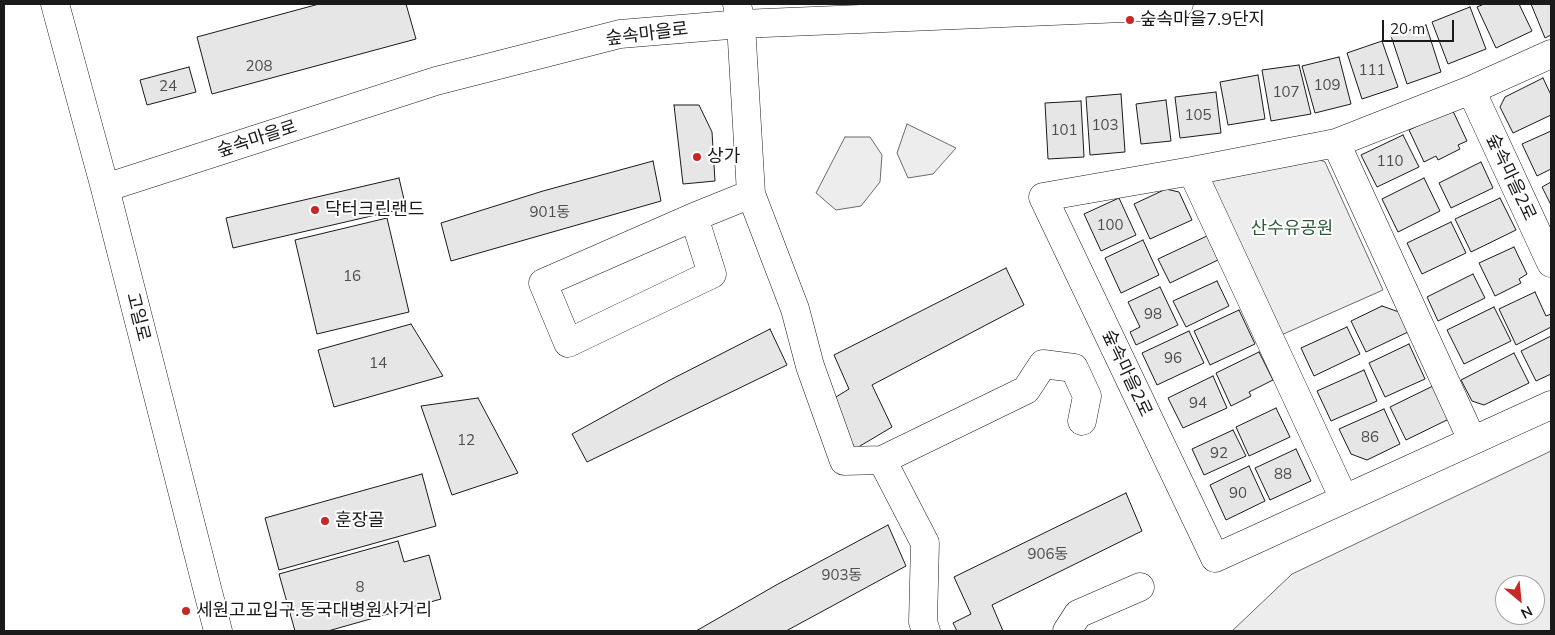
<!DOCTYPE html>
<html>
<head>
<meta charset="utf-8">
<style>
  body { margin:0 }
  #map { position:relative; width:1555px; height:635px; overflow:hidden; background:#fff; font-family:Mulish,sans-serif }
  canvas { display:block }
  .frame { position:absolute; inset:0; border:5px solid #1a1a1a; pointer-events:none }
  .north { position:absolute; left:1495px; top:575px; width:50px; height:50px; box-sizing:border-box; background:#fff; border:1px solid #a3a3a3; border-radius:50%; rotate:152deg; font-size:14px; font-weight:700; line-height:20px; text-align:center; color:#1a1a1a }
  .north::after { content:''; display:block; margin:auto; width:18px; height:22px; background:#c62828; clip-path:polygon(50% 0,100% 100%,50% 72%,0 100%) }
  .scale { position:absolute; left:1382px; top:20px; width:72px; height:22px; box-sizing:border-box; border:2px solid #1a1a1a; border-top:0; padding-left:6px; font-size:15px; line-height:18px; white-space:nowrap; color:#1a1a1a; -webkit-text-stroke:4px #fff; paint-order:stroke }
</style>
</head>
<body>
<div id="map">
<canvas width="1555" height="635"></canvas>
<div class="frame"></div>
<div class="north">N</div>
<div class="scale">20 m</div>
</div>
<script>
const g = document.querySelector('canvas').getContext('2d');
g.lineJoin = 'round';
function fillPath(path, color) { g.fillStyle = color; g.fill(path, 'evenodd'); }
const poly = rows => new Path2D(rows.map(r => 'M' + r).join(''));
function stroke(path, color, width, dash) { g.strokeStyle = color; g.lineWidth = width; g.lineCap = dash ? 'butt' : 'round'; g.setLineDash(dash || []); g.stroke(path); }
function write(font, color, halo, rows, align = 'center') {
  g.font = font + ' Mulish,"Noto Sans KR",sans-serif'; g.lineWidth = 4; g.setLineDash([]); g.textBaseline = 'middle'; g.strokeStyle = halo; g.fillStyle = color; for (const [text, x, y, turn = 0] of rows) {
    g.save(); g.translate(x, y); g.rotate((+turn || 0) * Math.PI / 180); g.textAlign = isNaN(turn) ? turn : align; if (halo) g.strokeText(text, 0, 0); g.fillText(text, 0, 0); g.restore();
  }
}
const green = poly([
  [907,124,956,148,933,174,908,178,897,153,907,124],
  [845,137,870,137,882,155,880,182,861,206,836,210,816,193,845,137],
  [1314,157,1325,162,1383,290,1279,336,1208,186,1215,176,1314,157],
  [1551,451,1551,631,1232,631,1292,574,1551,451],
  [1505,585,1535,585,1535,615,1505,615,1505,585]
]);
fillPath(green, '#ededed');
stroke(green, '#6a6a6a', 1);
const building = poly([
  [319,4,406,4,416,39,212,94,197,37,319,4],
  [1484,4,1519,4,1532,31,1496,48,1477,7,1484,4],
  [1531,4,1551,4,1551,35,1545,38,1531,4],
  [1470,7,1486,49,1448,64,1432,22,1470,7],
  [1426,25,1441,72,1407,84,1391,36,1426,25],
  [1382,41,1398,87,1362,99,1347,53,1382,41],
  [1339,57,1351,104,1315,113,1302,66,1339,57],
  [1299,65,1311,114,1271,121,1262,70,1299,65],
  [189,67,196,92,147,105,140,80,189,67],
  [1258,75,1265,119,1228,125,1220,82,1258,75],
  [1543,78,1551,95,1551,115,1513,133,1500,107,1505,97,1543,78],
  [1216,92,1221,133,1180,138,1175,97,1216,92],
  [1121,94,1125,152,1090,155,1086,97,1121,94],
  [1166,100,1171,141,1141,144,1136,104,1166,100],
  [1081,101,1084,157,1048,159,1045,103,1081,101],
  [674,105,699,105,712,132,715,181,683,184,674,105],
  [1452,109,1467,141,1458,145,1460,149,1438,160,1436,156,1424,162,1409,130,1452,109],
  [1551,131,1551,169,1537,176,1522,144,1551,131],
  [1403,135,1419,167,1377,187,1361,155,1403,135],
  [653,161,661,201,451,261,441,223,543,191,653,161],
  [1481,162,1493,188,1451,208,1439,183,1481,162],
  [399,178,406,208,233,248,226,218,399,178],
  [1424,178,1440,211,1398,232,1382,199,1424,178],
  [1551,182,1551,205,1542,187,1551,182],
  [1166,189,1179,192,1192,220,1150,239,1134,204,1166,189],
  [1119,198,1136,235,1101,251,1084,214,1119,198],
  [1500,198,1516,230,1471,252,1455,219,1500,198],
  [387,218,409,312,317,334,295,240,387,218],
  [1451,222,1466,253,1422,274,1407,243,1451,222],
  [1207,236,1218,260,1170,283,1158,259,1207,236],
  [1143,240,1159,275,1121,293,1105,258,1143,240],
  [1514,247,1527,274,1519,279,1521,283,1495,296,1479,263,1514,247],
  [1006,268,1024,305,872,385,892,427,855,449,831,400,849,389,834,355,1006,268],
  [1473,274,1485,298,1438,321,1427,297,1473,274],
  [1217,281,1229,306,1186,327,1173,301,1217,281],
  [1160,287,1178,325,1136,345,1130,332,1140,327,1128,302,1160,287],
  [1535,292,1546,316,1551,314,1551,327,1516,345,1499,309,1535,292],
  [1382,306,1399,312,1408,332,1366,352,1351,321,1382,306],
  [1494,307,1511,341,1464,364,1447,330,1494,307],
  [1239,310,1255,344,1210,365,1194,331,1239,310],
  [411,324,443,376,334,407,318,350,411,324],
  [1347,327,1360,354,1314,376,1301,348,1347,327],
  [770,329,787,365,587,462,572,434,668,381,770,329],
  [1189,331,1204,363,1157,385,1142,353,1189,331],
  [1551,336,1551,374,1536,381,1521,351,1551,336],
  [1409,344,1425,379,1385,397,1369,363,1409,344],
  [1259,352,1273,380,1249,392,1251,396,1231,406,1216,373,1259,352],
  [1514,353,1529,383,1484,405,1472,401,1461,380,1514,353],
  [1364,370,1377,401,1331,421,1317,391,1364,370],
  [1213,376,1227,408,1183,428,1168,398,1213,376],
  [1433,386,1449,419,1406,440,1390,407,1433,386],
  [478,398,518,473,452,495,421,406,478,398],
  [1276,408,1290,437,1249,456,1236,427,1276,408],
  [1384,409,1400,444,1367,460,1351,454,1339,429,1384,409],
  [1233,430,1246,456,1204,475,1192,449,1233,430],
  [1296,449,1311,481,1270,500,1255,468,1296,449],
  [1249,466,1265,501,1226,520,1210,485,1249,466],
  [422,474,436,526,279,570,265,518,422,474],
  [1126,493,1142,531,992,605,1003,631,957,631,953,623,971,614,954,577,1126,493],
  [888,525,906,566,786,631,696,631,778,584,888,525],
  [398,541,404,562,429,555,441,599,328,631,295,631,279,574,398,541]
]);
fillPath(building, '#e6e6e6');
stroke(building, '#1a1a1a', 1);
const minor = poly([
  [737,4,741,24,751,194,795,309,810,366,844,461,882,460,925,543,923,622,926,631],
  [1551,54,1471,90,1336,143,1192,171,1043,197,1215,558,1551,405],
  [1471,90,1551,263],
  [1336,143,1472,440],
  [1192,171,1344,499],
  [694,217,712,274,568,343,543,283,694,217,751,194],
  [882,460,1026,390,1043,364,1074,368,1087,396,1082,421],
  [1067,631,1078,614,1140,587]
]);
const major = poly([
  [55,4,105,188,218,631],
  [105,188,436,81,620,34,741,24,1171,6,1179,4]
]);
stroke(minor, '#1a1a1a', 29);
stroke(major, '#1a1a1a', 29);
stroke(minor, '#fff', 28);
stroke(major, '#fff', 28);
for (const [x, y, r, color] of [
  [1130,20,5,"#c62828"],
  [697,157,5,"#c62828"],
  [315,210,5,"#c62828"],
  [325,521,5,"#c62828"],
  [186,611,5,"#c62828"]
]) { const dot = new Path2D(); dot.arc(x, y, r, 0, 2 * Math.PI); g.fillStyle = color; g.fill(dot); stroke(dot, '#fff', 2); }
write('15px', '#4d4d4d', null, [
  ["208",259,66],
  ["111",1372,70],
  ["109",1327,85],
  ["24",168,86],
  ["107",1286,92],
  ["105",1198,115],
  ["103",1105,125],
  ["101",1064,130],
  ["110",1390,161],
  ["901동",550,212],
  ["100",1110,225],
  ["16",352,276],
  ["98",1153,314],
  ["96",1173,358],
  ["14",378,363],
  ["94",1198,403],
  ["86",1370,437],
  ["12",466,440],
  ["92",1219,453],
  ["88",1283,474],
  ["90",1238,493],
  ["906동",1048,554],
  ["903동",842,575],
  ["8",360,587]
]);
write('18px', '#1a1a1a', '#fff', [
  ["숲속마을7.9단지",1140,20],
  ["상가",707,157],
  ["닥터크린랜드",325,210],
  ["훈장골",335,521],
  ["세원고교입구.동국대병원사거리",196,611]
], 'left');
write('18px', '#1a1a1a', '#fff', [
  ["숲속마을로",647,34,-7],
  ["숲속마을로",257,139,-18],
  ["숲속마을2로",1511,177,65],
  ["고일로",138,317,76],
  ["숲속마을2로",1127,373,65]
]);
write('18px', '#2b5a34', '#fff', [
  ["산수유공원",1292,229]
]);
</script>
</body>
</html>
